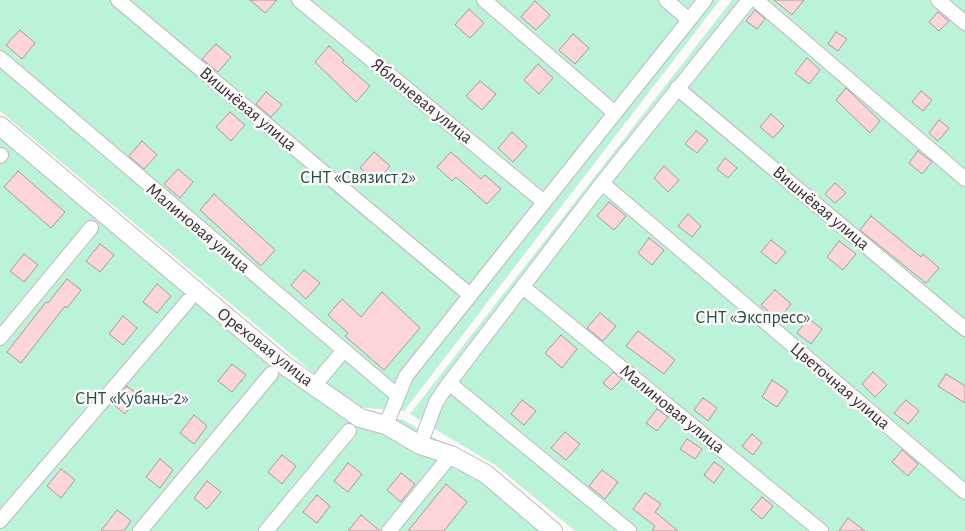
<!DOCTYPE html>
<html>
<head>
<meta charset="utf-8">
<style>
  body { margin:0 }
  canvas { display:block; background:#fef9fa }
</style>
</head>
<body>
<canvas width="965" height="531"></canvas>
<script>
const g = document.querySelector('canvas').getContext('2d');
g.lineJoin = 'round';
function fillPath(path, color) { g.fillStyle = color; g.fill(path, 'evenodd'); }
const poly = rows => new Path2D(rows.map(r => 'M' + r).join(''));
function stroke(path, color, width, dash) { g.strokeStyle = color; g.lineWidth = width; g.lineCap = dash ? 'butt' : 'round'; g.setLineDash(dash || []); g.stroke(path); }
function write(font, color, halo, rows, align = 'center') {
  g.font = font + ' "Alegreya Sans",sans-serif'; g.lineWidth = 5; g.setLineDash([]); g.textBaseline = 'middle'; g.strokeStyle = halo; g.fillStyle = color; for (const [text, x, y, turn = 0] of rows) {
    g.save(); g.translate(x, y); g.rotate((+turn || 0) * Math.PI / 180); g.textAlign = isNaN(turn) ? turn : align; if (halo) g.strokeText(text, 0, 0); g.fillText(text, 0, 0); g.restore();
  }
}
fillPath(poly([
  [0,0,720,0,404,411,354,407,0,111],
  [732,0,965,0,965,531,575,531,495,465,410,414],
  [0,118,358,417,402,419,465,456,510,486,564,531,0,531]
]), '#bbf3d8');
const building = poly([
  [250,0,277,0,265,13,250,0],
  [774,0,804,0,792,15,774,0],
  [535,1,550,15,536,30,521,17,535,1],
  [469,9,484,23,470,38,455,25,469,9],
  [755,10,765,19,757,29,746,21,755,10],
  [938,12,949,21,939,31,929,22,938,12],
  [20,30,35,43,22,59,6,45,20,30],
  [836,32,847,39,838,51,828,44,836,32],
  [573,34,589,48,575,64,559,50,573,34],
  [216,44,231,57,218,72,202,59,216,44],
  [329,46,344,60,342,62,370,86,356,102,315,62,329,46],
  [807,58,820,70,809,84,795,73,807,58],
  [538,64,553,78,539,94,524,80,538,64],
  [480,81,496,94,482,110,466,96,480,81],
  [846,88,880,121,870,133,836,100,846,88],
  [921,91,932,100,923,111,912,102,921,91],
  [266,92,282,105,271,117,256,104,266,92],
  [230,112,245,125,231,141,216,127,230,112],
  [771,114,784,126,773,138,760,127,771,114],
  [939,120,949,128,938,141,929,133,939,120],
  [696,131,708,140,697,153,685,144,696,131],
  [512,132,527,146,513,162,498,148,512,132],
  [142,141,157,155,144,169,129,156,142,141],
  [918,151,932,162,922,174,909,163,918,151],
  [374,152,390,166,376,182,360,168,374,152],
  [451,152,481,179,485,175,501,189,487,204,456,177,452,181,437,167,451,152],
  [725,158,737,168,728,178,717,169,725,158],
  [664,166,679,180,668,192,654,178,664,166],
  [178,169,193,182,180,198,164,184,178,169],
  [18,171,65,212,51,228,4,187,18,171],
  [835,183,846,193,835,203,825,194,835,183],
  [214,194,275,250,261,266,200,210,214,194],
  [609,202,626,216,614,230,597,216,609,202],
  [688,214,701,226,692,237,678,226,688,214],
  [871,216,921,257,923,254,939,268,926,283,860,230,871,216],
  [649,238,664,250,652,265,638,253,649,238],
  [771,240,786,252,776,264,761,252,771,240],
  [839,241,856,254,843,270,827,257,839,241],
  [100,244,114,255,100,272,86,261,100,244],
  [24,254,38,265,24,282,10,271,24,254],
  [304,270,320,283,306,299,291,285,304,270],
  [67,279,81,290,67,308,65,306,21,363,7,352,46,302,48,303,67,279],
  [157,284,171,296,157,313,143,302,157,284],
  [775,290,791,304,778,320,761,305,775,290],
  [382,292,420,328,384,370,345,336,348,333,328,315,342,299,361,317,382,292],
  [600,313,616,326,603,341,587,328,600,313],
  [123,316,137,328,123,345,109,334,123,316],
  [808,318,822,329,811,344,797,333,808,318],
  [638,331,675,360,664,374,626,346,638,331],
  [561,335,577,349,562,368,545,353,561,335],
  [232,364,246,375,232,392,218,381,232,364],
  [613,372,622,379,611,390,603,383,613,372],
  [873,372,887,385,875,397,862,384,873,372],
  [946,374,965,386,965,403,938,386,946,374],
  [772,380,788,391,777,407,762,397,772,380],
  [127,386,139,396,125,414,112,403,127,386],
  [703,398,717,408,708,421,694,410,703,398],
  [522,400,536,411,524,425,511,414,522,400],
  [906,400,919,411,908,424,894,413,906,400],
  [657,409,668,417,657,431,646,423,657,409],
  [194,415,207,426,194,444,180,433,194,415],
  [565,432,580,444,566,460,551,448,565,432],
  [752,434,762,443,753,455,742,446,752,434],
  [687,439,702,449,695,459,680,449,687,439],
  [902,450,918,464,908,476,892,462,902,450],
  [282,455,296,466,282,484,268,472,282,455],
  [160,459,173,470,160,488,146,477,160,459],
  [714,462,724,469,714,483,704,475,714,462],
  [348,463,362,474,348,492,334,481,348,463],
  [61,469,75,480,61,498,47,486,61,469],
  [602,470,618,482,605,499,589,486,602,470],
  [401,473,415,484,401,502,387,490,401,473],
  [207,481,221,492,207,509,194,498,207,481],
  [446,484,467,502,444,531,408,531,446,484],
  [645,493,661,504,655,512,678,531,652,531,655,526,633,509,645,493],
  [317,495,330,506,317,523,303,512,317,495],
  [762,497,773,506,762,519,751,510,762,497],
  [117,510,131,521,124,531,101,531,117,510],
  [361,515,380,531,348,531,361,515],
  [848,518,865,531,839,531,848,518]
]);
fillPath(building, '#fdd4d8');
stroke(building, '#a29d9e', 1);
const minor = poly([
  [118,0,470,295],
  [299,0,544,202],
  [484,0,615,113],
  [666,0,689,20],
  [756,0,965,179],
  [938,0,965,23],
  [0,58,398,396],
  [677,88,965,329],
  [0,156,1,155],
  [602,183,965,492],
  [523,287,821,531],
  [0,338,91,228],
  [449,383,629,531],
  [314,386,343,351],
  [386,425,406,376,705,0],
  [420,445,436,402,449,383,602,183,749,0],
  [0,521,188,301],
  [140,531,271,374],
  [266,531,349,431],
  [389,531,451,455]
]);
const tertiary = poly([
  [0,126,284,365,360,418,386,425,420,445,451,455,486,474,553,531]
]);
stroke(minor, '#beb9b9', 16);
stroke(tertiary, '#beb9b9', 20);
stroke(minor, '#fff', 14);
stroke(tertiary, '#fff', 18);
write('18px', '#343232', '#fef9fa', [
  ["Яблоневая улица",422,101,39],
  ["Вишнёвая улица",248,109,40],
  ["Вишнёвая улица",821,208,40],
  ["Малиновая улица",198,228,40],
  ["Ореховая улица",265,347,38],
  ["Цветочная улица",840,386,40],
  ["Малиновая улица",672,409,39]
]);
write('18px', '#1f513c', '#fef9fa', [
  ["СНТ «Связист 2»",358,178],
  ["СНТ «Экспресс»",753,318],
  ["СНТ «Кубань-2»",132,399]
]);
</script>
</body>
</html>
